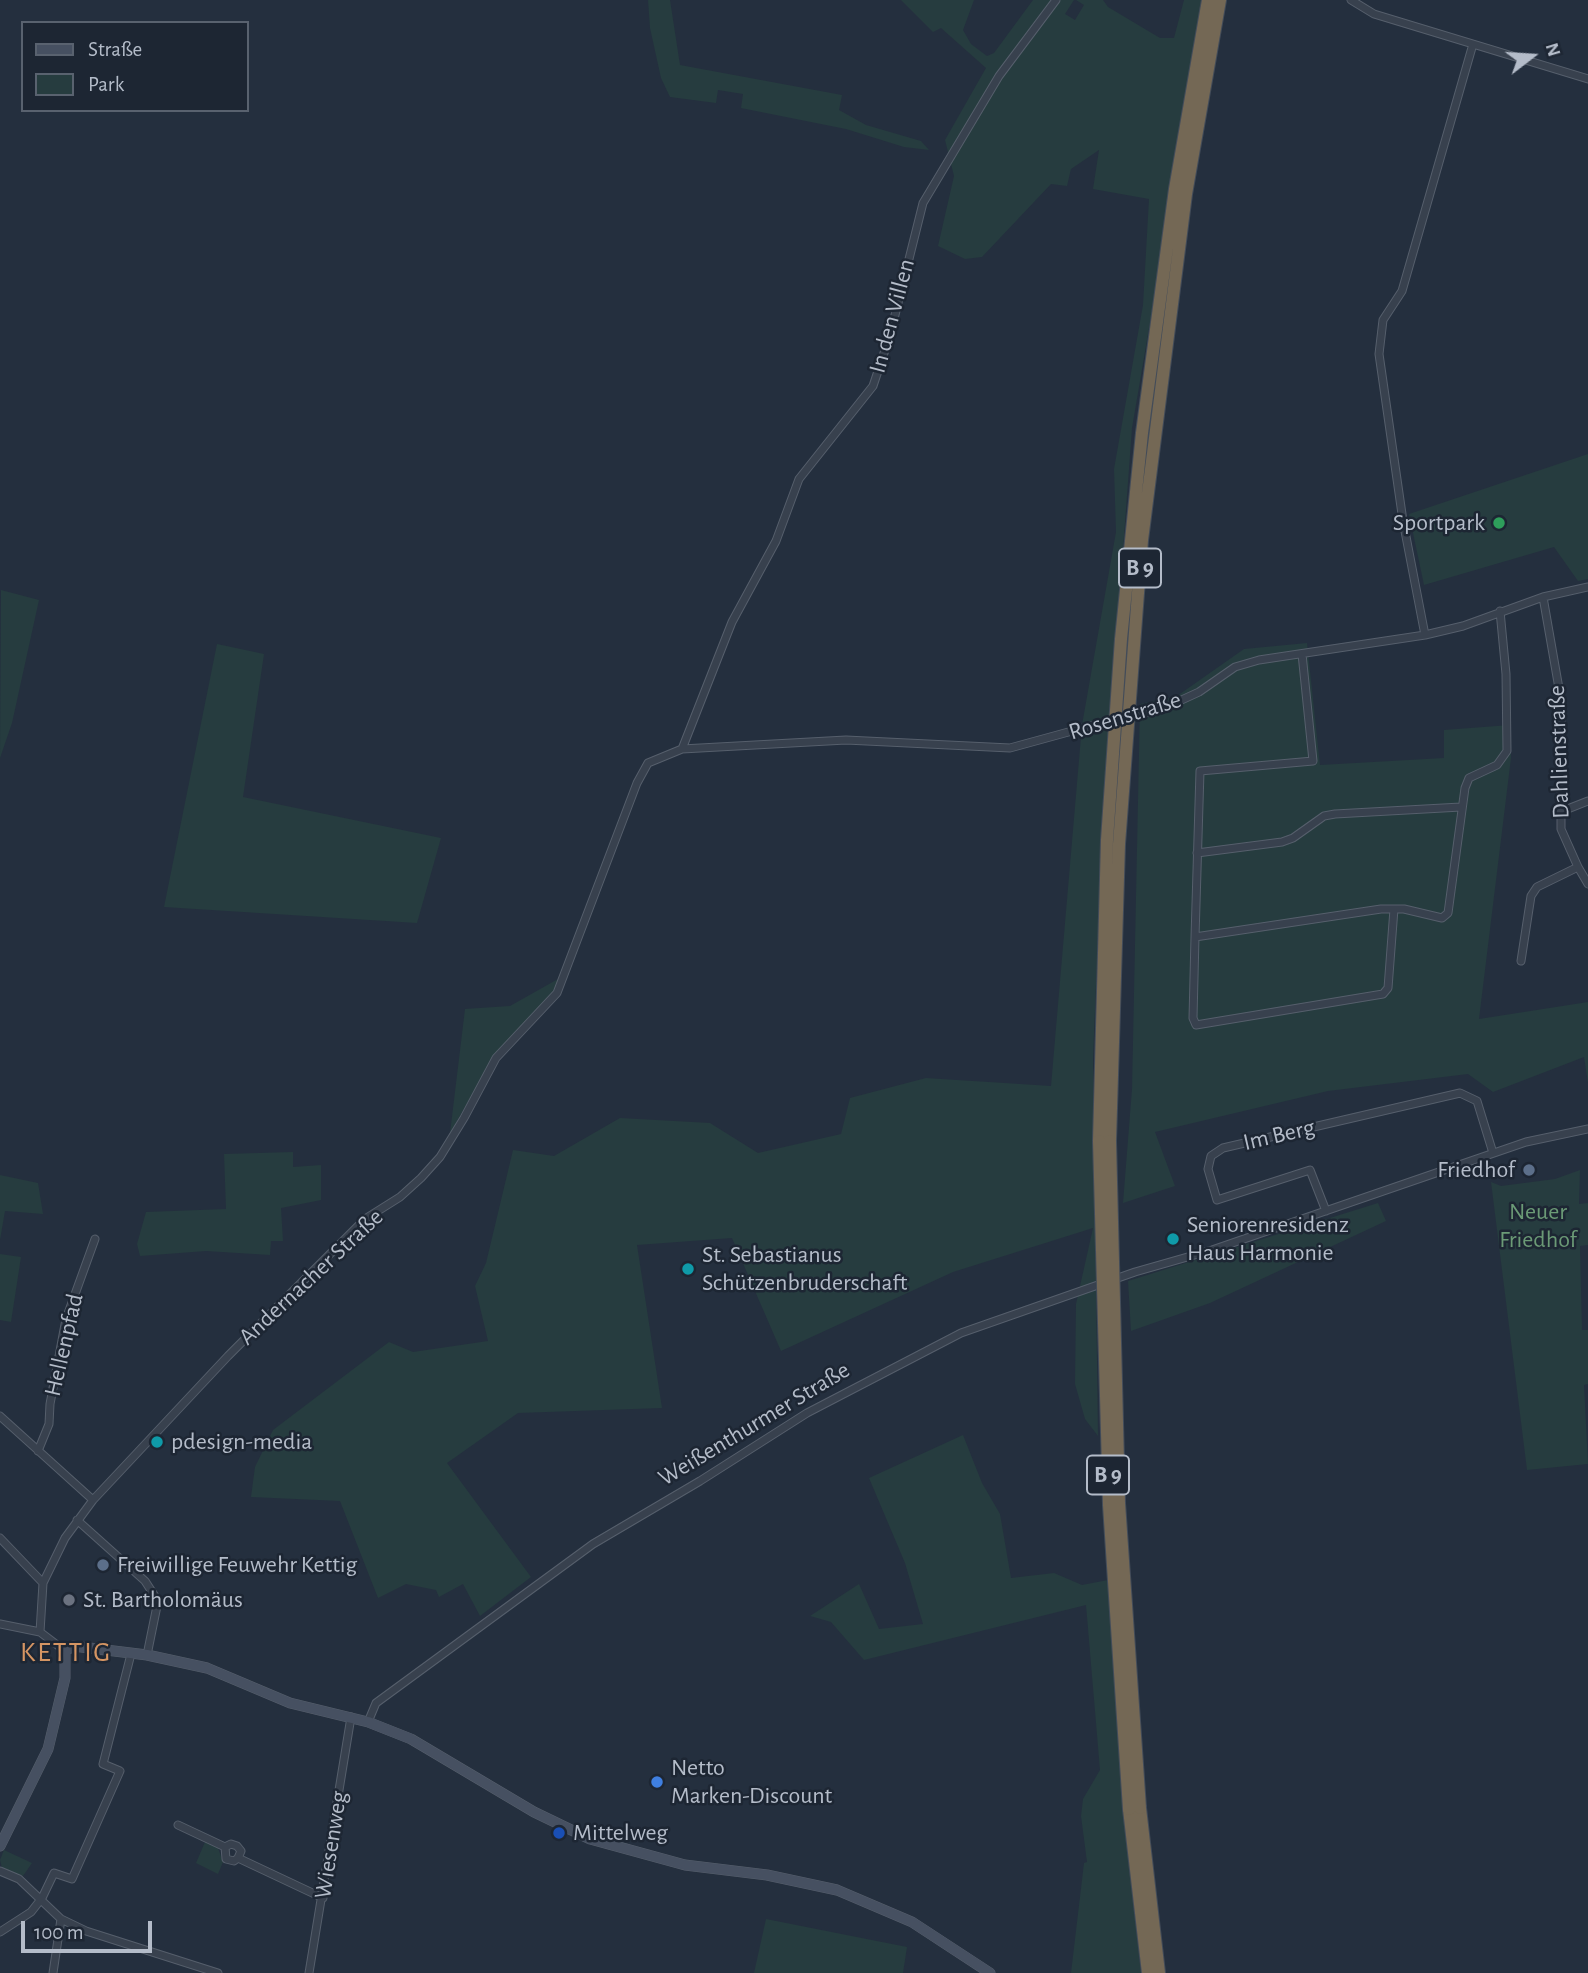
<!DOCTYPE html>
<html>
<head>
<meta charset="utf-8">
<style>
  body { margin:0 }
  #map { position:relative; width:1588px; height:1973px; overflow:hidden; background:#242f3e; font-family:"Alegreya Sans",sans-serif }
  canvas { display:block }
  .legend { position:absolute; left:21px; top:21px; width:228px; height:91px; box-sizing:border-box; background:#1d2633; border:2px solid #59626f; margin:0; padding:9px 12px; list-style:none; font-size:21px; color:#b4bcc9 }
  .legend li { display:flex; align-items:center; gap:14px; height:35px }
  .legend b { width:35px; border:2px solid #59626f }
  .north { position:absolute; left:1497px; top:21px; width:70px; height:70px; -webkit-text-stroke:5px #1d2633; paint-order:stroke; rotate:73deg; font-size:19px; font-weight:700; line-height:28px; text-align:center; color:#b4bcc9 }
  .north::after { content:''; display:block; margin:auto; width:24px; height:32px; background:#b4bcc9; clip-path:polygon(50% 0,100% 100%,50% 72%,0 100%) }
  .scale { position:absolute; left:21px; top:1921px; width:131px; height:32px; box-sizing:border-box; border:4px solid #b4bcc9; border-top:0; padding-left:9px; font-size:21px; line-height:24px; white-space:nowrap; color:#b4bcc9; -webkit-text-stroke:5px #1d2633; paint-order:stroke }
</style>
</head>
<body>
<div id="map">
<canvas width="1588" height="1973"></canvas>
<ul class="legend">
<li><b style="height:9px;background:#465061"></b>Straße</li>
<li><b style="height:19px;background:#263c3f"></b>Park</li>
</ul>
<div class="north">N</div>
<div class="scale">100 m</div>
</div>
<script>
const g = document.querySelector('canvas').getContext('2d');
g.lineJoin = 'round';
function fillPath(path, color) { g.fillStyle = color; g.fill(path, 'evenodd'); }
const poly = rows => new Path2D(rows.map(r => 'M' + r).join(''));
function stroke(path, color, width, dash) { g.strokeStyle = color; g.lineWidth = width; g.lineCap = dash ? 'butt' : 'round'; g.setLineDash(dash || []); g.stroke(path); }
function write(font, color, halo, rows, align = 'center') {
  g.font = font + ' "Alegreya Sans",sans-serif'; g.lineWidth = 5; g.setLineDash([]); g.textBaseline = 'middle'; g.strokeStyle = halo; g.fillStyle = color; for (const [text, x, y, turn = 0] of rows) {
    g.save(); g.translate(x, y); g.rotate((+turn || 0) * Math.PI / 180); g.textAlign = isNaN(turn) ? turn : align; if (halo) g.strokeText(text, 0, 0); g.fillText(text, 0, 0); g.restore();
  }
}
fillPath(poly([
  [648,0,670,0,680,65,842,95,839,110,866,125,921,141,929,150,904,147,846,129,741,108,743,94,718,90,716,103,670,97,661,78,650,28],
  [901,0,974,0,963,30,971,44,987,56,994,53,1033,0,1074,0,1065,14,1075,20,1084,5,1076,0,1103,0,1108,7,1160,38,1174,38,1184,0,1205,0,1132,428,1102,834,1093,1060,1098,1436,1085,1419,1075,1384,1076,1304,1093,1228,953,1272,781,1351,732,1238,637,1245,662,1408,518,1413,447,1463,531,1577,480,1616,463,1584,439,1597,436,1590,406,1584,378,1598,340,1501,251,1497,255,1467,273,1430,389,1342,413,1352,488,1341,475,1286,486,1263,513,1150,554,1156,620,1118,710,1123,758,1153,841,1134,850,1098,926,1078,1051,1086,1082,725,1116,532,1114,469,1143,305,1149,199,1093,189,1099,150,1071,169,1067,186,1051,184,982,257,965,259,938,246,954,176,945,140,986,68,941,28,933,32],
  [1588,454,1588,579,1578,581,1554,547,1424,585,1409,514],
  [1,590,39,600,12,723,0,758],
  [1307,643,1320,765,1444,758,1444,730,1510,725,1511,758,1479,1019,1588,1002,1588,1083,1584,1057,1493,1092,1468,1074,1328,1091,1155,1132,1175,1186,1123,1203,1132,1089,1140,704,1177,696,1244,649],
  [217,644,264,654,243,797,441,838,417,923,164,907],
  [558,979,554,993,494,1057,450,1133,465,1009,510,1006],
  [293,1152,293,1167,321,1165,321,1200,281,1208,283,1241,271,1241,270,1255,206,1251,140,1256,137,1244,146,1212,226,1209,224,1154],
  [1580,1170,1579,1204,1588,1203,1588,1245,1580,1246,1582,1330,1588,1330,1588,1384,1584,1385,1588,1464,1527,1470,1491,1182,1501,1186,1555,1179],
  [0,1175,38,1183,43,1214,5,1211,0,1240],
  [1378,1203,1386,1221,1210,1303,1131,1331,1128,1281],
  [0,1254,21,1257,11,1322,0,1320],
  [963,1435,982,1483,1000,1514,1011,1578,1054,1573,1082,1585,1108,1580,1123,1810,1141,1973,1071,1973,1084,1863,1087,1862,1081,1816,1083,1799,1100,1770,1086,1605,864,1660,831,1622,810,1616,859,1584,879,1629,923,1624,905,1563,869,1478],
  [205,1842,218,1848,223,1862,218,1874,196,1863],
  [4,1850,32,1863,23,1876,2,1868,0,1860],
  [766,1919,907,1947,903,1973,754,1973]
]), '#263c3f');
const street = poly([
  [1351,0,1374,14,1588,79],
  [1425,635,1403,521,1379,354,1383,320,1402,291,1473,44],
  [1302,654,1313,761,1200,771,1195,937,1381,909,1404,909,1442,918,1448,913,1465,788,1469,778,1497,765,1507,751,1506,674,1500,611],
  [1162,709,1199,692,1235,667,1259,660,1425,635,1463,626,1543,597,1588,587],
  [682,749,732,622,776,541,799,479,873,386,890,335,923,203,999,76,1056,0],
  [1560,812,1588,801],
  [1197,853,1282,842,1293,838,1324,816,1335,814,1461,807],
  [1578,867,1588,884],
  [1195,937,1193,1018,1196,1025,1383,994,1388,988,1394,909],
  [1521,961,1531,896,1537,887,1578,867,1561,829,1561,700,1543,597],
  [1326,1211,1310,1170,1217,1200,1208,1169,1211,1156,1223,1148,1460,1093,1477,1101,1493,1153],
  [0,1416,93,1500],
  [38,1451,49,1424,50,1404,66,1319,95,1239],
  [77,1520,145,1581,158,1601,147,1655],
  [0,1538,43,1583],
  [0,1624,40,1632,65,1651],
  [40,1632,43,1583,65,1538,93,1500,228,1356,365,1219,400,1197,421,1178,440,1157,464,1118,496,1058,557,993,637,783,648,763,682,749,846,740,1010,748,1083,728],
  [368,1722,376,1703,593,1544,700,1481,807,1413,961,1333,1135,1272,1212,1250,1526,1142,1588,1129],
  [178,1825,225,1847,231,1844,237,1846,241,1851,238,1858,234,1861,226,1859,225,1847],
  [238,1858,323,1898],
  [0,1871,19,1879,61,1919,86,1931,218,1973],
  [0,1932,31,1912,42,1898,54,1873,72,1879,120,1771,103,1764,131,1654],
  [53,1973,61,1919],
  [309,1973,351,1717]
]);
const secondary = poly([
  [0,1846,48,1749,65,1678,65,1651,73,1646,147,1655,207,1668,290,1703,368,1722,411,1739,534,1812,590,1839,685,1865,767,1875,837,1890,912,1922,990,1973]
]);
const highway = poly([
  [1099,1141,1107,840,1121,639,1142,433,1175,189,1208,0],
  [1110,1141,1119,844,1142,540,1186,194,1220,0],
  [1140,1808,1159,1973],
  [1129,1809,1148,1973]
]);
stroke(street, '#565f6c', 9);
stroke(secondary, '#565f6c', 11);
stroke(highway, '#434c59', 14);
stroke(street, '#38414e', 7);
stroke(secondary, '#465061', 10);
stroke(highway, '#746855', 12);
const streetBridge = poly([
  [1083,728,1162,709]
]);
const highwayBridge = poly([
  [1099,1141,1109,1505,1129,1809],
  [1110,1141,1119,1503,1140,1808]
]);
stroke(streetBridge, '#565f6c', 9, []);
stroke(highwayBridge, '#434c59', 14, []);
stroke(streetBridge, '#38414e', 7);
stroke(highwayBridge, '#746855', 12);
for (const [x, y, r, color] of [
  [1499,523,7,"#2e9e5b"],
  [1529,1170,7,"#5c6f8a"],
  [1173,1239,7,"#0f9aa8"],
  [688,1269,7,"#0f9aa8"],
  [157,1442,7,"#0f9aa8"],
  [103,1565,7,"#5c6f8a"],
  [69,1600,7,"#6b7280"],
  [657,1782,7,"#3f7fe0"],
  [559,1833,7,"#1a4fb4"]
]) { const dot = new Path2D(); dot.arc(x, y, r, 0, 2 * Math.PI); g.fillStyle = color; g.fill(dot); stroke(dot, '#1d2633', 2.5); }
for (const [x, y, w] of [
  [1140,568,42],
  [1108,1475,42]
]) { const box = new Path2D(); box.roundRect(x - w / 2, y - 19.5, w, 39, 5); g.fillStyle = '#1d2633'; g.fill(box); stroke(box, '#b4bcc9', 2); }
write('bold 23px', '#b4bcc9', null, [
  ["B 9",1140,568],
  ["B 9",1108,1475]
]);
write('24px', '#b4bcc9', '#1d2633', [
  ["In den Villen",892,316,-75],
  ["Rosenstraße",1125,716,-17],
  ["Dahlienstraße",1559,752,-92],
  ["Im Berg",1279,1135,-13],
  ["Andernacher Straße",311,1277,-43],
  ["Hellenpfad",64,1345,-77],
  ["Weißenthurmer Straße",754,1424,-31],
  ["Wiesenweg",331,1845,-81]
]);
write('24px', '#b4bcc9', '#1d2633', [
  ["Sportpark",1485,523,"right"],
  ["Friedhof",1515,1170,"right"],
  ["Seniorenresidenz",1187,1225],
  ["Haus Harmonie",1187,1253],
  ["St. Sebastianus",702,1255],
  ["Schützenbruderschaft",702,1283],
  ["pdesign-media",171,1442],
  ["Freiwillige Feuwehr Kettig",117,1565],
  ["St. Bartholomäus",83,1600],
  ["Netto",671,1768],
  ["Marken-Discount",671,1796],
  ["Mittelweg",573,1833]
], 'left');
write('24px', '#6b9a76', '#1d2633', [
  ["Neuer",1538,1212],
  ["Friedhof",1538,1240]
]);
g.letterSpacing = '2px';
write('28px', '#d59563', '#1d2633', [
  ["KETTIG",66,1653]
]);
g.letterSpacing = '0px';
</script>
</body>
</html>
